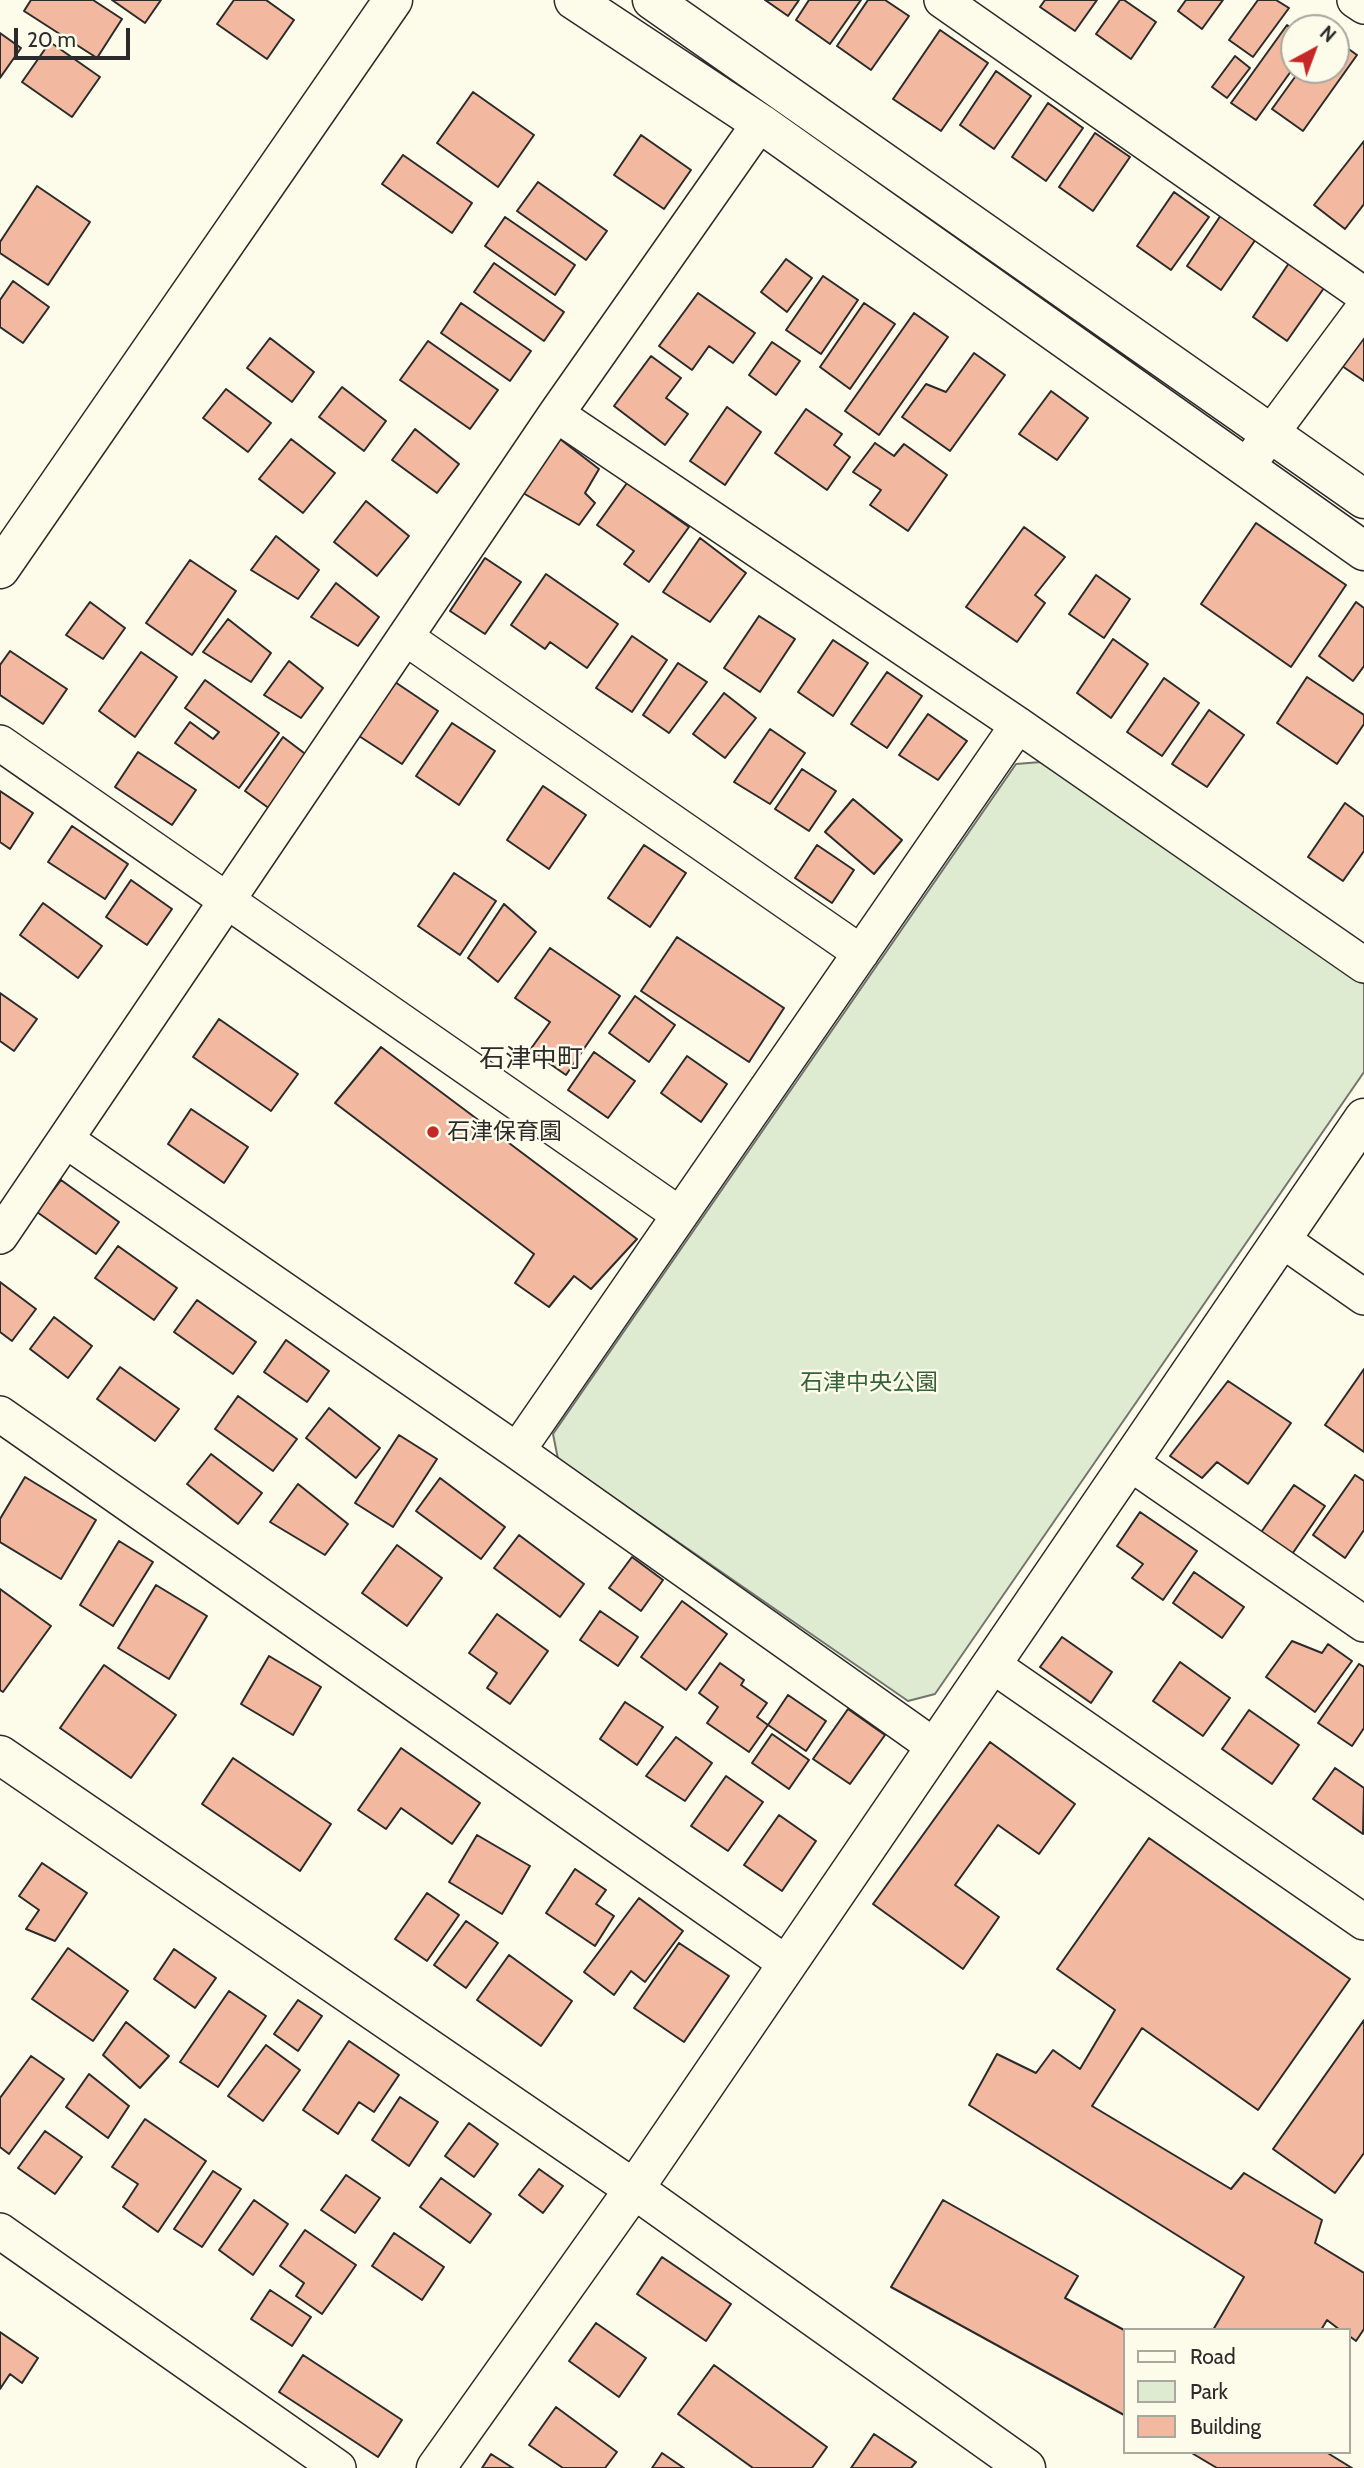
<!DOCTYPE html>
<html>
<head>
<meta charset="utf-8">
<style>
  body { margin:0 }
  #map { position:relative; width:1364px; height:2468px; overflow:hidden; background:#fdfbea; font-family:Cabin,sans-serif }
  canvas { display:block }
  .legend { position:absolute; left:1123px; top:2328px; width:228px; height:126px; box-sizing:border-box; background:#fdfbea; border:2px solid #a9a89e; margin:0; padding:9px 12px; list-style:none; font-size:21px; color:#2b2b2b }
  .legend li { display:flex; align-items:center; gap:14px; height:35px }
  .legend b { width:35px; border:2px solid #a9a89e }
  .north { position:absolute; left:1280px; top:14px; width:70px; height:70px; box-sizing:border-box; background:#fdfbea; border:2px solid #a9a89e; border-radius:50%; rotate:41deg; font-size:19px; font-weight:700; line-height:28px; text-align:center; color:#2b2b2b }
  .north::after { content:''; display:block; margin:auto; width:24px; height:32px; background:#c62828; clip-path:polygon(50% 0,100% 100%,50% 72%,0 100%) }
  .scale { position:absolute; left:14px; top:28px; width:116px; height:32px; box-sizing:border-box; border:4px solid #2b2b2b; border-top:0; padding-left:9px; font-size:21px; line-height:24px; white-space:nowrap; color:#2b2b2b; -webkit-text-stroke:5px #fdfbea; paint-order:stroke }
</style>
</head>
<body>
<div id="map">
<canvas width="1364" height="2468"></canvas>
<ul class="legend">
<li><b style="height:9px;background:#fdfbea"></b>Road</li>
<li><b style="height:19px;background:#deebd1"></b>Park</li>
<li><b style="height:19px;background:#f2b8a0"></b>Building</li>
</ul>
<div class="north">N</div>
<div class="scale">20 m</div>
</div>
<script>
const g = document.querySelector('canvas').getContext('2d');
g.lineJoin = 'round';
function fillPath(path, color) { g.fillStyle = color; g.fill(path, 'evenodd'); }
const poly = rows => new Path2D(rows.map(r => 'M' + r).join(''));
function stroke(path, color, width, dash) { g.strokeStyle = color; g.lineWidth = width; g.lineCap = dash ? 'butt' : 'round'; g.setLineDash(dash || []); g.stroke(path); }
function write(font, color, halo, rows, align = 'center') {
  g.font = font + ' Cabin,"Noto Sans JP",sans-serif'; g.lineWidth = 5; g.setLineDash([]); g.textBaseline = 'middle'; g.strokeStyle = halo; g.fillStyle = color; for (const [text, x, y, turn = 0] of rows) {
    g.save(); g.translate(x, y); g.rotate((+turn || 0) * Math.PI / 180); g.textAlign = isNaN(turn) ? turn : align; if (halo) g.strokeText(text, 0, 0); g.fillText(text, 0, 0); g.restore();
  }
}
const green = poly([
  [1041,762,1364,984,1364,1072,935,1694,908,1701,558,1459,553,1434,1016,764,1041,762]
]);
fillPath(green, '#deebd1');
stroke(green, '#74746e', 2);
const building = poly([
  [31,0,93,0,122,19,97,58,24,11,31,0],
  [112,0,161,0,145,23,112,0],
  [234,0,266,0,294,20,267,59,217,24,234,0],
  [765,0,799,0,788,16,765,0],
  [809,0,861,0,830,44,796,20,809,0],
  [868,0,885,0,909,16,871,70,837,46,868,0],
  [1045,0,1097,0,1075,31,1040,7,1045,0],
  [1120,0,1124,0,1156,22,1131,59,1096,34,1120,0],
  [1186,0,1223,0,1202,29,1178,11,1186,0],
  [1258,0,1276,0,1289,8,1253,57,1229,40,1258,0],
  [1287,25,1294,30,1294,67,1256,120,1231,103,1287,25],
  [940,30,988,63,941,131,893,99,940,30],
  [0,33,21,48,0,78,0,33],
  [1336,40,1357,55,1303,131,1272,109,1300,70,1336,70,1336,40],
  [50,42,100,77,72,117,22,82,50,42],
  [1235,56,1250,68,1227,98,1212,87,1235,56],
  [996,71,1031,96,994,149,960,125,996,71],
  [473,92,534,135,498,187,437,143,473,92],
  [1048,103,1083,128,1046,181,1012,157,1048,103],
  [1095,133,1130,157,1093,211,1059,187,1095,133],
  [641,135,691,170,664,209,614,175,641,135],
  [1364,141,1364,204,1345,229,1314,205,1364,141],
  [403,155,472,203,452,233,382,184,403,155],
  [538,182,607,231,586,260,517,211,538,182],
  [37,186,90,222,48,285,0,253,0,242,37,186],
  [1174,192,1209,217,1171,270,1137,246,1174,192],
  [1223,212,1258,236,1221,290,1187,266,1223,212],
  [505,217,575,265,555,295,485,246,505,217],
  [786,259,812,278,787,312,761,292,786,259],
  [494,263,564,312,544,341,474,292,494,263],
  [1289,263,1324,288,1287,341,1253,317,1289,263],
  [823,276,858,300,821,354,786,330,823,276],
  [13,281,49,307,23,343,0,327,0,300,13,281],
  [698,293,755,333,733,363,709,346,692,370,659,346,698,293],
  [461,303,531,351,510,381,441,333,461,303],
  [864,303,895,324,850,389,820,367,864,303],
  [914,313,948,337,879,435,845,411,914,313],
  [1364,334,1364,381,1342,366,1364,334],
  [270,338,314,372,292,402,247,368,270,338],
  [428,341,498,390,470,429,400,380,428,341],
  [772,342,800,361,776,395,749,375,772,342],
  [974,353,1005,375,950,451,902,417,926,384,946,392,974,353],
  [651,356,681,378,666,398,688,414,665,445,614,406,651,356],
  [342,387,386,421,364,451,319,417,342,387],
  [226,389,271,423,248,452,203,418,226,389],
  [1051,391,1088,418,1057,460,1019,434,1051,391],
  [727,407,761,432,725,485,690,461,727,407],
  [806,409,842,434,834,445,850,457,827,490,775,453,806,409],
  [415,429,459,464,437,493,392,460,415,429],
  [291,439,335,473,303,513,259,479,291,439],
  [560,439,599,469,585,493,595,503,579,525,523,493,560,439],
  [875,443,894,456,904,444,947,475,908,531,870,505,881,490,853,472,875,443],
  [627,483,689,527,649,582,624,564,634,551,597,525,627,483],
  [366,501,409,536,377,576,334,542,366,501],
  [1256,523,1346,585,1291,667,1201,604,1256,523],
  [1024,527,1065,557,1035,595,1045,603,1017,642,966,607,1024,527],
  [276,536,319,570,298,599,251,570,276,536],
  [700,538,746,573,710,622,663,592,700,538],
  [485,558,521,582,485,634,450,611,485,558],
  [190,560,236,591,192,655,146,623,190,560],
  [546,574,618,624,587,668,550,642,545,649,511,625,546,574],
  [1096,575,1130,599,1104,638,1069,614,1096,575],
  [336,583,379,617,358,646,311,617,336,583],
  [90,602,125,628,103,659,66,635,90,602],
  [1356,602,1364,608,1364,666,1353,681,1319,656,1356,602],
  [759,616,795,639,760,692,724,668,759,616],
  [228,619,271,653,251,682,203,652,228,619],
  [632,636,667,660,632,712,596,688,632,636],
  [1113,639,1148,664,1111,718,1077,693,1113,639],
  [833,640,868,663,833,716,798,692,833,640],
  [10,651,67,689,43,724,0,695,0,665,10,651],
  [141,652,177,677,135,737,99,711,141,652],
  [289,661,323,688,301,718,264,695,289,661],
  [678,663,707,682,669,733,643,715,678,663],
  [887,672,922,696,887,748,851,724,887,672],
  [1307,677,1364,715,1364,724,1337,764,1277,723,1307,677],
  [1164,678,1199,703,1162,756,1127,732,1164,678],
  [205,680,279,733,239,788,175,743,190,722,213,739,219,732,185,708,205,680],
  [395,682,438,711,402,764,359,736,395,682],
  [724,693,756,718,725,758,693,734,724,693],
  [1209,710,1244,735,1207,787,1172,764,1209,710],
  [928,714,967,741,938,780,899,755,928,714],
  [452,723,495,751,459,805,416,776,452,723],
  [770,729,805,753,770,804,734,782,770,729],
  [283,737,308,756,270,809,245,791,283,737],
  [138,752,196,790,172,825,115,787,138,752],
  [802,769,836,791,809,831,775,809,802,769],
  [543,786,586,815,549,869,507,840,543,786],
  [0,791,33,813,10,849,0,842,0,791],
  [853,799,902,840,874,874,825,832,853,799],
  [1345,803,1364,817,1364,851,1343,881,1308,857,1345,803],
  [72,826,128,864,105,899,48,862,72,826],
  [644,845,686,873,650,927,608,898,644,845],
  [817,845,854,870,832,903,795,878,817,845],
  [454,873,496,901,460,955,418,926,454,873],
  [131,880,172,909,147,945,106,917,131,880],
  [43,903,102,946,78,978,20,935,43,903],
  [504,904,536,932,498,982,468,958,504,904],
  [677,937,784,1008,749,1062,641,991,677,937],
  [550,948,620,996,566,1075,530,1050,550,1022,515,998,550,948],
  [0,993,37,1019,14,1051,0,1041,0,993],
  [635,996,675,1025,649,1062,609,1033,635,996],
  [219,1019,298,1074,271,1111,193,1057,219,1019],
  [381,1047,637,1239,591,1289,574,1276,549,1307,515,1283,534,1254,335,1103,381,1047],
  [594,1052,635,1081,608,1118,568,1090,594,1052],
  [687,1056,727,1084,701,1122,661,1093,687,1056],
  [191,1109,248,1147,224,1183,168,1144,191,1109],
  [61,1180,119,1222,96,1254,37,1212,61,1180],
  [118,1246,177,1288,154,1320,95,1278,118,1246],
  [0,1282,36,1309,12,1341,0,1332,0,1282],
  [197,1300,256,1342,233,1374,174,1332,197,1300],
  [54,1317,92,1346,68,1378,30,1349,54,1317],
  [286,1340,329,1371,307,1402,264,1372,286,1340],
  [120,1367,179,1409,155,1441,97,1399,120,1367],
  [1364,1369,1364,1452,1325,1425,1364,1369],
  [1228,1381,1291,1423,1248,1484,1217,1462,1202,1478,1170,1456,1228,1381],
  [238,1396,297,1439,273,1471,215,1429,238,1396],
  [329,1408,380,1448,356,1478,306,1438,329,1408],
  [399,1435,437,1459,393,1527,355,1503,399,1435],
  [211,1454,262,1493,238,1524,187,1484,211,1454],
  [1355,1475,1364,1481,1364,1530,1345,1558,1313,1535,1355,1475],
  [25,1477,96,1520,61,1579,0,1542,0,1519,25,1477],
  [440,1478,505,1527,481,1559,416,1511,440,1478],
  [298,1484,348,1524,325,1555,270,1522,298,1484],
  [1294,1485,1325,1506,1286,1563,1255,1541,1294,1485],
  [1140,1512,1197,1551,1163,1600,1132,1578,1143,1564,1117,1546,1140,1512],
  [519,1535,584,1584,560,1617,494,1568,519,1535],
  [119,1541,153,1562,113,1626,80,1605,119,1541],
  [397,1545,442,1578,407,1626,362,1593,397,1545],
  [632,1557,663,1580,641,1611,609,1588,632,1557],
  [1194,1572,1244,1607,1222,1638,1173,1603,1194,1572],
  [156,1585,207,1616,169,1679,118,1648,156,1585],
  [0,1589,51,1626,3,1692,0,1690,0,1589],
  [682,1601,727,1634,686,1690,641,1657,682,1601],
  [600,1611,638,1637,618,1666,580,1640,600,1611],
  [497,1614,548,1651,510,1704,487,1688,497,1673,469,1653,497,1614],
  [1062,1637,1112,1672,1091,1703,1040,1667,1062,1637],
  [1292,1641,1322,1653,1328,1644,1352,1661,1315,1712,1266,1677,1292,1641],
  [269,1656,321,1687,293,1735,241,1704,269,1656],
  [1180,1662,1230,1698,1203,1736,1153,1701,1180,1662],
  [720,1663,744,1680,741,1685,767,1703,757,1717,768,1725,749,1752,707,1723,718,1707,699,1693,720,1663],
  [1359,1664,1364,1667,1364,1728,1352,1746,1318,1723,1359,1664],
  [104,1665,176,1715,131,1778,60,1728,104,1665],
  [788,1695,826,1721,806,1751,768,1725,788,1695],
  [625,1702,663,1727,637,1765,600,1739,625,1702],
  [848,1709,885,1735,850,1784,813,1759,848,1709],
  [1249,1710,1299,1745,1272,1784,1222,1749,1249,1710],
  [772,1734,809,1760,789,1789,752,1763,772,1734],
  [676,1737,712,1763,685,1801,646,1776,676,1737],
  [990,1742,1075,1804,1039,1854,998,1825,955,1885,999,1917,963,1969,873,1904,990,1742],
  [401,1748,480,1803,452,1844,401,1808,386,1829,358,1810,401,1748],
  [233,1758,331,1824,300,1871,202,1804,233,1758],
  [1335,1768,1364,1788,1363,1834,1313,1799,1335,1768],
  [726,1776,763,1802,728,1851,691,1826,726,1776],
  [779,1815,816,1841,782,1891,744,1865,779,1815],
  [477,1835,530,1866,502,1914,449,1882,477,1835],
  [1149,1838,1350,1979,1258,2110,1142,2028,1092,2106,1231,2189,1244,2173,1322,2220,1315,2243,1364,2273,1364,2329,1356,2341,1348,2335,1348,2330,1340,2330,1327,2320,1321,2330,1213,2330,1244,2277,969,2105,997,2054,1036,2073,1053,2050,1080,2069,1115,2010,1057,1969,1149,1838],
  [42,1863,87,1893,55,1941,26,1929,39,1910,19,1896,42,1863],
  [575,1869,606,1890,596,1904,614,1916,595,1946,546,1913,575,1869],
  [427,1893,459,1915,427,1961,395,1939,427,1893],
  [639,1898,683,1931,645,1982,631,1971,614,1995,584,1972,639,1898],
  [466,1921,498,1943,466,1988,434,1965,466,1921],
  [679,1943,729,1976,684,2042,634,2008,679,1943],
  [68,1948,128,1991,93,2041,32,1999,68,1948],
  [174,1949,216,1978,195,2008,154,1979,174,1949],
  [509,1955,572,2001,541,2046,477,2000,509,1955],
  [229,1991,266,2016,218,2087,180,2062,229,1991],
  [298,2000,322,2016,298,2051,274,2034,298,2000],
  [1364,2020,1364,2153,1335,2193,1273,2149,1364,2020],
  [126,2022,169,2056,140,2088,103,2055,126,2022],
  [349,2041,399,2075,374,2112,359,2102,338,2134,303,2110,349,2041],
  [266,2045,300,2070,263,2121,228,2096,266,2045],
  [31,2056,64,2079,9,2154,0,2147,0,2098,31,2056],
  [89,2074,129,2106,108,2138,66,2107,89,2074],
  [400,2097,438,2122,409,2166,372,2140,400,2097],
  [145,2119,206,2161,158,2232,123,2207,138,2184,112,2167,145,2119],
  [469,2123,498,2144,474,2177,445,2156,469,2123],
  [45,2131,82,2157,55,2194,18,2168,45,2131],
  [539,2169,563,2186,543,2213,519,2195,539,2169],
  [213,2171,241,2189,202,2247,174,2229,213,2171],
  [346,2175,380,2198,355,2233,321,2210,346,2175],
  [441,2178,491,2214,470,2243,420,2207,441,2178],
  [254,2200,288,2224,253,2275,219,2250,254,2200],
  [943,2200,1078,2276,1065,2298,1124,2330,1124,2415,891,2287,943,2200],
  [305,2230,356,2265,322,2314,296,2296,304,2283,280,2266,305,2230],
  [394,2233,444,2267,422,2300,372,2266,394,2233],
  [662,2257,731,2304,706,2341,637,2294,662,2257],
  [270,2290,311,2317,292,2346,251,2319,270,2290],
  [596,2323,646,2358,619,2397,569,2361,596,2323],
  [0,2332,38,2358,22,2383,10,2374,0,2389,0,2332],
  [303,2355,402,2420,378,2457,279,2392,303,2355],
  [714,2365,827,2447,812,2468,753,2468,678,2414,714,2365],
  [556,2407,617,2452,605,2468,563,2468,529,2445,556,2407],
  [874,2434,916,2462,911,2468,851,2468,874,2434],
  [1190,2452,1326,2452,1352,2468,1217,2468,1190,2452],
  [662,2453,684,2468,652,2468,662,2453],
  [491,2454,513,2468,482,2468,491,2454]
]);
fillPath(building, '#f2b8a0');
stroke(building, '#2b2b2b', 2);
const minor = poly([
  [942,0,1364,295],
  [1355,0,1364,6],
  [556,414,1018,725,1364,965],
  [1246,467,1364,308],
  [405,637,861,953],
  [0,743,680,1215],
  [66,1140,517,1451,935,1747],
  [0,1236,556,414,760,123],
  [1281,1239,1364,1297],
  [0,1414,787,1964],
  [517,1451,1018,725],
  [1129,1462,1364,1624],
  [991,1664,1364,1922],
  [0,2231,338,2468]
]);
const tertiary = poly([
  [574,0,760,123,1364,551],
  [652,0,1364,499],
  [0,569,393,0],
  [0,1755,634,2189,1026,2468],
  [436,2468,634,2189,1364,1118]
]);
stroke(minor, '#2b2b2b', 38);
stroke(tertiary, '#2b2b2b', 41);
stroke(minor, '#fdfbea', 35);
stroke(tertiary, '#fdfbea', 38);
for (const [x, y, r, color] of [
  [433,1132,7,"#c62828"]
]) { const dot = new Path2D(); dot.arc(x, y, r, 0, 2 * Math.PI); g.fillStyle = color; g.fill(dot); stroke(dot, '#fdfbea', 2.5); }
write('23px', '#2b2b2b', '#fdfbea', [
  ["石津保育園",447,1132]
], 'left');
write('23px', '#34623c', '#fdfbea', [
  ["石津中央公園",869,1383]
]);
write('26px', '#2b2b2b', '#fdfbea', [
  ["石津中町",531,1059]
]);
</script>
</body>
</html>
